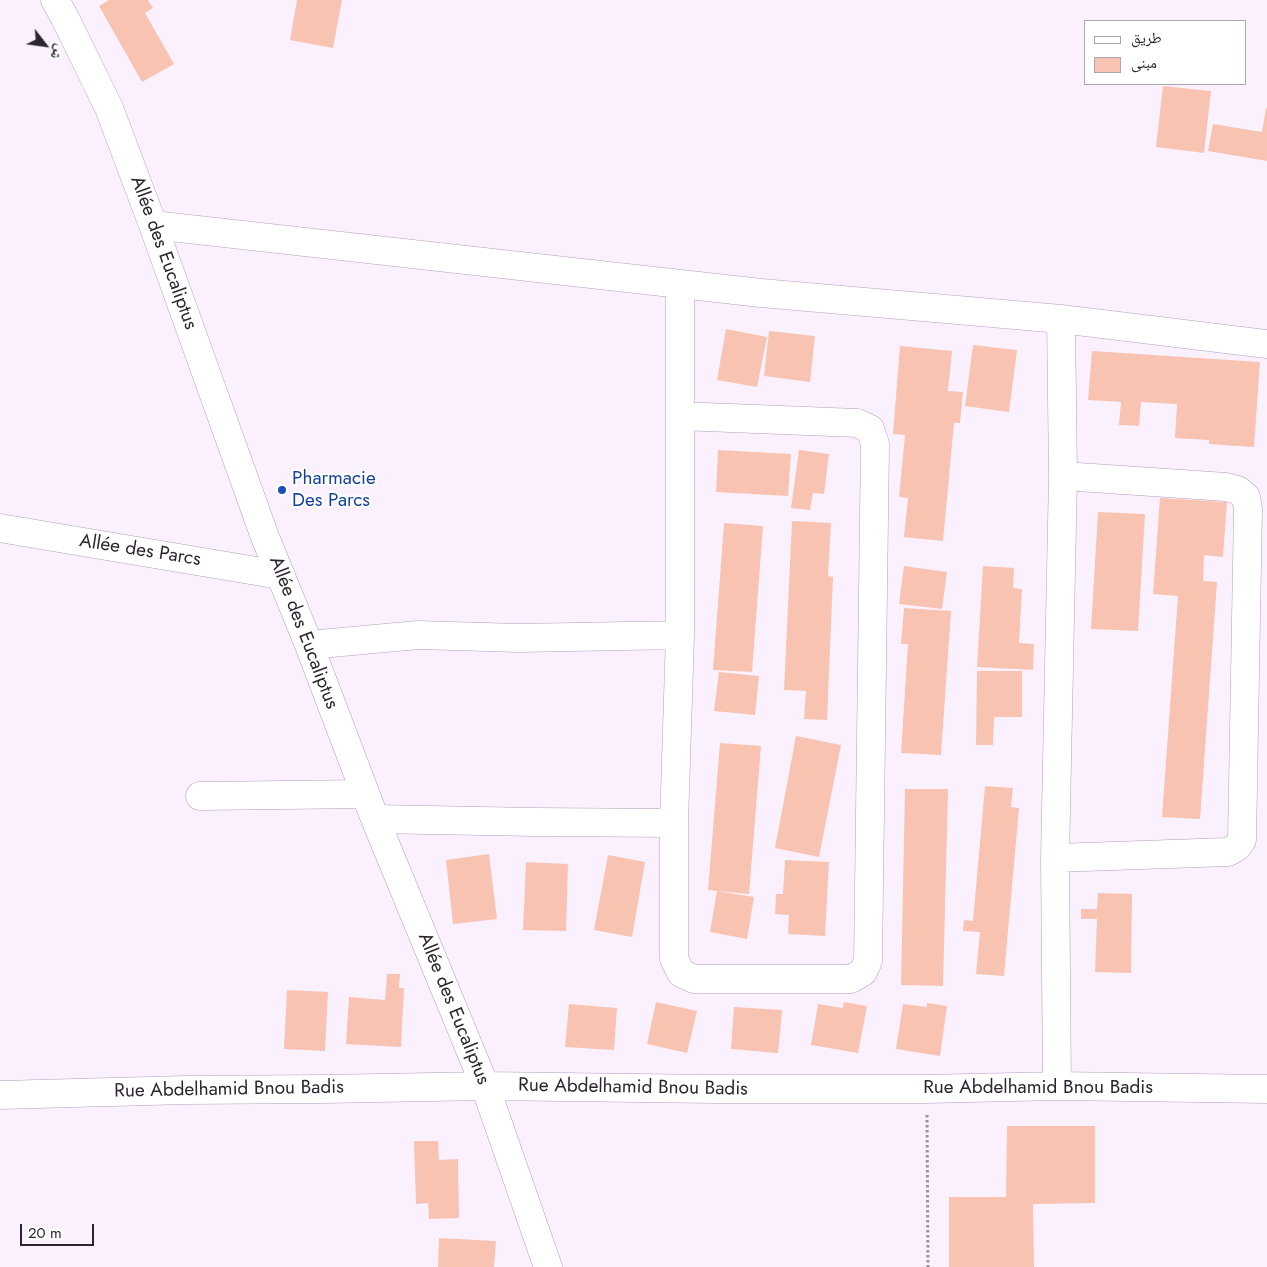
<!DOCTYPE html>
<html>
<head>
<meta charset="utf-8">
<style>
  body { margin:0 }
  #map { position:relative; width:1267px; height:1267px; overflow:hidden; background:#fbf1fe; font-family:Jost,"Noto Naskh Arabic",sans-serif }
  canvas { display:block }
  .legend { position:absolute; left:1084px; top:20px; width:162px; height:65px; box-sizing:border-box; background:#fff; border:1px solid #aba7ac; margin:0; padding:6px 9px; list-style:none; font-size:15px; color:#2c242f }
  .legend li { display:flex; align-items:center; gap:10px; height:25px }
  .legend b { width:25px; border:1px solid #aba7ac }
  .north { position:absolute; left:20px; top:20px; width:50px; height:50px; -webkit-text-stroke:4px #fff; paint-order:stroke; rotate:120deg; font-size:14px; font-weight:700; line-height:20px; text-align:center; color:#2c242f }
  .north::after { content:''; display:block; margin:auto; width:18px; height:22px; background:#2c242f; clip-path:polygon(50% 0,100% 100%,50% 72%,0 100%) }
  .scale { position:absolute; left:20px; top:1224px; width:74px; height:22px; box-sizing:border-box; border:2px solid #2c242f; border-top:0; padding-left:6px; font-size:15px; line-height:18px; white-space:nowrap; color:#2c242f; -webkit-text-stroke:4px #fff; paint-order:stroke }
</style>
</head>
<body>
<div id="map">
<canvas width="1267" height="1267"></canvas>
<ul class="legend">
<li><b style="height:6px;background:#fff"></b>طريق</li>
<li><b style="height:14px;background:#f8c4b1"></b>مبنى</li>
</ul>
<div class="north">ش</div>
<div class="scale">20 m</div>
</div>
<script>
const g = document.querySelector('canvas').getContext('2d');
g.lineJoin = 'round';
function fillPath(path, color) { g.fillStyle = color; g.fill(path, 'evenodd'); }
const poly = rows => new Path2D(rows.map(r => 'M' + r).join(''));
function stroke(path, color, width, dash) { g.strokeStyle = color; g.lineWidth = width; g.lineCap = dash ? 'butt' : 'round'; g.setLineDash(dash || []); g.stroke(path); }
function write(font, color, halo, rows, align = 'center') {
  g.font = font + ' Jost,sans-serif'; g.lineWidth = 4; g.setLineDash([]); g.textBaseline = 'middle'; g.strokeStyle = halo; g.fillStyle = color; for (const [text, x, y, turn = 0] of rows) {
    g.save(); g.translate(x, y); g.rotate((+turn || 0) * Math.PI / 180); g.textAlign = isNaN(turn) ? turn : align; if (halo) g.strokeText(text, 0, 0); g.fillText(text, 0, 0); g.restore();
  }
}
fillPath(poly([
  [109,0,148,0,153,8,145,13,174,64,142,82,99,6],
  [297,0,342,0,333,48,290,40],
  [1163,86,1211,91,1204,153,1156,147],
  [1266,108,1267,108,1267,161,1208,151,1213,124,1262,132],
  [726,329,767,337,757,387,717,380],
  [769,331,815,336,810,382,764,376],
  [973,345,1017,350,1009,412,965,406],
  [900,346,952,351,948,391,963,392,960,423,954,423,943,541,904,537,908,498,899,497,905,435,893,434],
  [1092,351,1260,362,1254,447,1209,444,1209,440,1175,438,1177,404,1141,402,1139,426,1119,425,1121,402,1088,400],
  [718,450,791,454,788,496,716,492],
  [799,450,829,454,824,494,813,493,810,510,791,508],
  [1160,498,1227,502,1223,557,1204,555,1203,581,1217,582,1200,819,1162,817,1178,596,1153,594],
  [1098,512,1145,514,1138,631,1091,629],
  [792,521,831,523,828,576,833,577,827,720,804,719,806,691,784,690],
  [724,523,763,526,752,672,713,670],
  [904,566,947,572,942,609,899,604],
  [983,566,1014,568,1013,588,1022,589,1019,643,1034,644,1033,670,977,667],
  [904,608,951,611,941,755,901,753,908,644,901,644],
  [977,671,1022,671,1022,717,994,717,993,745,976,745],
  [719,672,759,676,755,715,714,711],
  [796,736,841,745,819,857,775,848],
  [720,743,761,746,749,894,708,890],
  [985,786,1013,788,1011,807,1019,808,1004,976,976,974,980,932,963,931,964,920,973,921],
  [905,789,948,789,943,986,901,985],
  [489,854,497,919,453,924,446,860],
  [608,855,645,862,632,937,594,930],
  [785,860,829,862,825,936,788,934,789,915,775,914,776,894,783,894],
  [526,862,568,864,566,931,523,930],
  [717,891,754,897,747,939,710,932],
  [1098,893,1132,894,1131,973,1095,972,1097,919,1081,919,1081,909,1097,909],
  [387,974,400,974,399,988,404,988,401,1047,346,1044,349,997,385,1000],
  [287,990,328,992,325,1051,284,1049],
  [656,1002,697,1011,687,1053,647,1044],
  [844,1002,867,1006,858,1053,811,1045,818,1004,843,1008],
  [927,1003,947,1006,940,1056,896,1049,903,1004,927,1007],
  [569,1004,617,1008,614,1050,565,1047],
  [734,1007,782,1010,778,1053,731,1049],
  [1007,1126,1095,1126,1095,1203,1033,1204,1034,1267,949,1267,949,1197,1006,1197],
  [414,1141,438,1141,439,1160,458,1159,459,1218,429,1219,428,1203,416,1204],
  [439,1238,496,1241,494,1267,438,1267]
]), '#f8c4b1');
const street = poly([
  [55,0,65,18,109,108,153,225,265,537,309,645,375,819,485,1086,548,1267],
  [153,225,761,293,1061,319,1267,344],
  [680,284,680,635,674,823,674,959,681,973,694,979,851,979,863,972,868,961,875,444,870,429,857,423,680,416],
  [0,528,280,575],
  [309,645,418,635,518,638,680,635],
  [200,796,365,794],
  [375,819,535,822,674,823],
  [1055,858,1228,852,1237,847,1242,840,1248,509,1246,497,1238,490,1226,487,1063,476],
  [1057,1086,1055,858,1063,476,1061,319],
  [0,1095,186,1090,324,1089,485,1086,715,1089,926,1089,1057,1086,1267,1089]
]);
stroke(street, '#b59ebc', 29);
stroke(poly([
  [927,1115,928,1267]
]), '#9b929e', 3, [2.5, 2.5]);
stroke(street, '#fff', 28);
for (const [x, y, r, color] of [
  [282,490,5,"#1a4fb4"]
]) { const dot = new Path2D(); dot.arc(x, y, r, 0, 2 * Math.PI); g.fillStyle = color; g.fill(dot); stroke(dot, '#fff', 2); }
write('19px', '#2c242f', '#fff', [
  ["Allée des Eucaliptus",163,253,70],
  ["Allée des Parcs",140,551,9],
  ["Allée des Eucaliptus",303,633,69],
  ["Allée des Eucaliptus",453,1009,68],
  ["Rue Abdelhamid Bnou Badis",633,1088,1],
  ["Rue Abdelhamid Bnou Badis",1038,1088],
  ["Rue Abdelhamid Bnou Badis",229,1090,-1]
]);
write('19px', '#164399', '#fff', [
  ["Pharmacie",292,479],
  ["Des Parcs",292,501]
], 'left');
</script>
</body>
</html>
